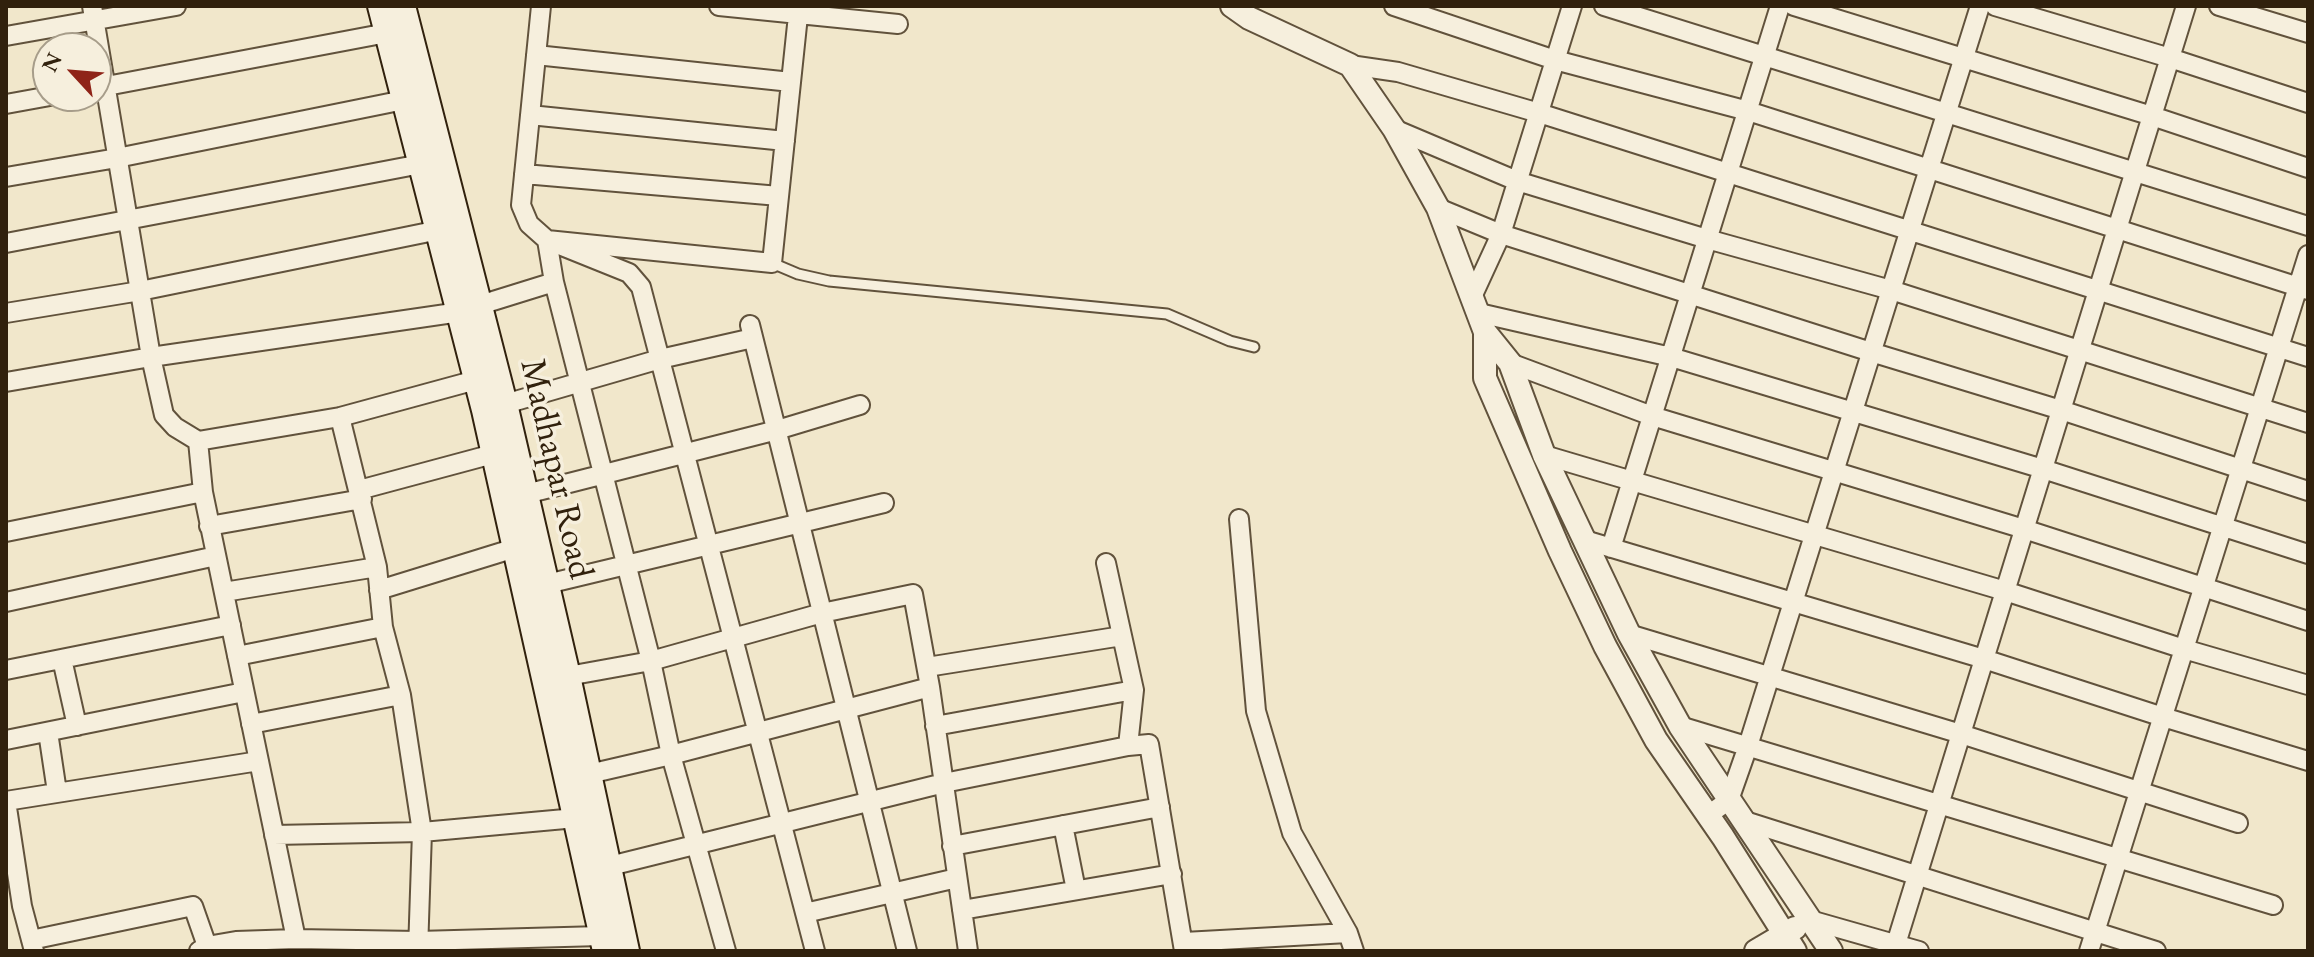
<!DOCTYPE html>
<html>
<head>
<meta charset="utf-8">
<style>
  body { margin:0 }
  #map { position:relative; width:2314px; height:957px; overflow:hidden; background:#f1e7cb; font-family:"EB Garamond",serif }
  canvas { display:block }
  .frame { position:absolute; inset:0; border:8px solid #31210d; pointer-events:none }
  .north { position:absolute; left:32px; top:32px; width:80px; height:80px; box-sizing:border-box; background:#f6efdd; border:2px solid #a79d8a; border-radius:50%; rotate:296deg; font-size:22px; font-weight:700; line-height:32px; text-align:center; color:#31210d }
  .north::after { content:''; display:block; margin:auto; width:28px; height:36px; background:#8f2418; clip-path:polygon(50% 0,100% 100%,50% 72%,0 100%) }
</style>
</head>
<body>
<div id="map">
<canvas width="2314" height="957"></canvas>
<div class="frame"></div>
<div class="north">N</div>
</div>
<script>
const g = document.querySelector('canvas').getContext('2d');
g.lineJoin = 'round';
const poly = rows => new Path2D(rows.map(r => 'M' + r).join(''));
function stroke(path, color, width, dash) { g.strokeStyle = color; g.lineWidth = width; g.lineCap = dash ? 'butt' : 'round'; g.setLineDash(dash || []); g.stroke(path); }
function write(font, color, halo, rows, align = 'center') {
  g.font = font + ' "EB Garamond",serif'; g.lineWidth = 7; g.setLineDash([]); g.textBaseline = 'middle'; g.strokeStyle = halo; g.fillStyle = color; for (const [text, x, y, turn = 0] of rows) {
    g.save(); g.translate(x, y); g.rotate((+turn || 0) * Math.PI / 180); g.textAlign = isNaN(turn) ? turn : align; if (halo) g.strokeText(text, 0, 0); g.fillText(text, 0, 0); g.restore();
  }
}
const service = poly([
  [772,263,798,274,829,281,1167,314,1230,341,1254,347]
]);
const minor = poly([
  [92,6,151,357,164,415,175,427,198,441,203,492,296,939],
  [541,6,521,205,529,224,547,240,772,263,799,6],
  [719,6,898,24],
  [1394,6,1555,60,1748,111,2308,290],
  [1604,6,2308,226],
  [1794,6,2152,116,2308,168],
  [1995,6,2170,58,2308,103],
  [2219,6,2308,33],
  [6,36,176,6],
  [536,55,791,82],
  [1350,65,1398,72,1539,113,2308,357],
  [96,88,387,33],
  [6,104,50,96],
  [530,115,785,141],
  [1394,129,1517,181,1707,239,1891,290,2308,423],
  [524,174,779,196],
  [6,177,117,158,404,100],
  [1438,208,1501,234,1871,352,2061,410,2308,491],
  [547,240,629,273,641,287,815,951],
  [547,240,554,282,651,661,671,755,726,951],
  [6,243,421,164],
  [1472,297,1501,234,1572,6],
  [480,305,554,282],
  [6,313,140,291,439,230],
  [1479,313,1671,357,2043,469,2308,554],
  [750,325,907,951],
  [1510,363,1652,416,2024,529,2308,621],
  [6,382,151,357,460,312],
  [505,404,660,359,753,338],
  [340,417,377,567,383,627,401,695,422,832,418,951],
  [198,441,340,417,476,380],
  [1544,455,2005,591,2184,649,2308,685],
  [359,490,493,454],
  [526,494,777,430,860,405],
  [1239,519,1256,711,1292,833,1348,933,1354,951],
  [209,526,362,499],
  [6,532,203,492],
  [1585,540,1984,659,2163,717,2308,761],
  [1611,548,1780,6],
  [1106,563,1134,690,1128,746,1149,744,1184,951],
  [547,584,884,503],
  [379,590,515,548],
  [224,592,377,567],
  [6,602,216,556],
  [1629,634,1961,734,2238,823],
  [237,656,383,627],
  [62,659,77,726],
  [927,667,1122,636],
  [6,670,231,625],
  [568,676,651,661,822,613,913,594,930,687,968,951],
  [251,724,401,695],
  [935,726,1134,690],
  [1680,726,2273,905],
  [48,732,57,792],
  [6,740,244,692],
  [589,774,671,755,930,687],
  [1707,816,1729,800,1748,746,1980,6],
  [1745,821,2156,951],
  [1063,825,1076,890],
  [274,835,422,832,576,818],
  [952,846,1160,807],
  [610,866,944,783,1128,746],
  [962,910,1172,874],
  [805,913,957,878],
  [1810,920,1919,951],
  [31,940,193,906,207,946],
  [1184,942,1348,933],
  [1896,944,2186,6],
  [34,951,22,906,6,801,259,761],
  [199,951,207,946,236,941,296,939,418,941,601,936],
  [2089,951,2308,255]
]);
const tertiary = poly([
  [1232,6,1249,18,1350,65,1394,129,1438,208,1485,332,1485,378,1560,551,1605,646,1656,740,1723,837,1795,951],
  [1485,332,1510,363,1544,455,1629,634,1680,726,1831,951],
  [1756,951,1795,928]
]);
const secondary = poly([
  [380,6,484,410,605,951],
  [403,6,505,404,568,676,627,951]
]);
stroke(service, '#61523c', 13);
stroke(minor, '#61523c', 22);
stroke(tertiary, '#61523c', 26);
stroke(secondary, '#31210d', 28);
stroke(service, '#f6efdd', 9);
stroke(minor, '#f6efdd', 18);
stroke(tertiary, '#f6efdd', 22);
stroke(secondary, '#f6efdd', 24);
write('36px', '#31210d', '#f6efdd', [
  ["Madhapar Road",556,469,77]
]);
</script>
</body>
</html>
